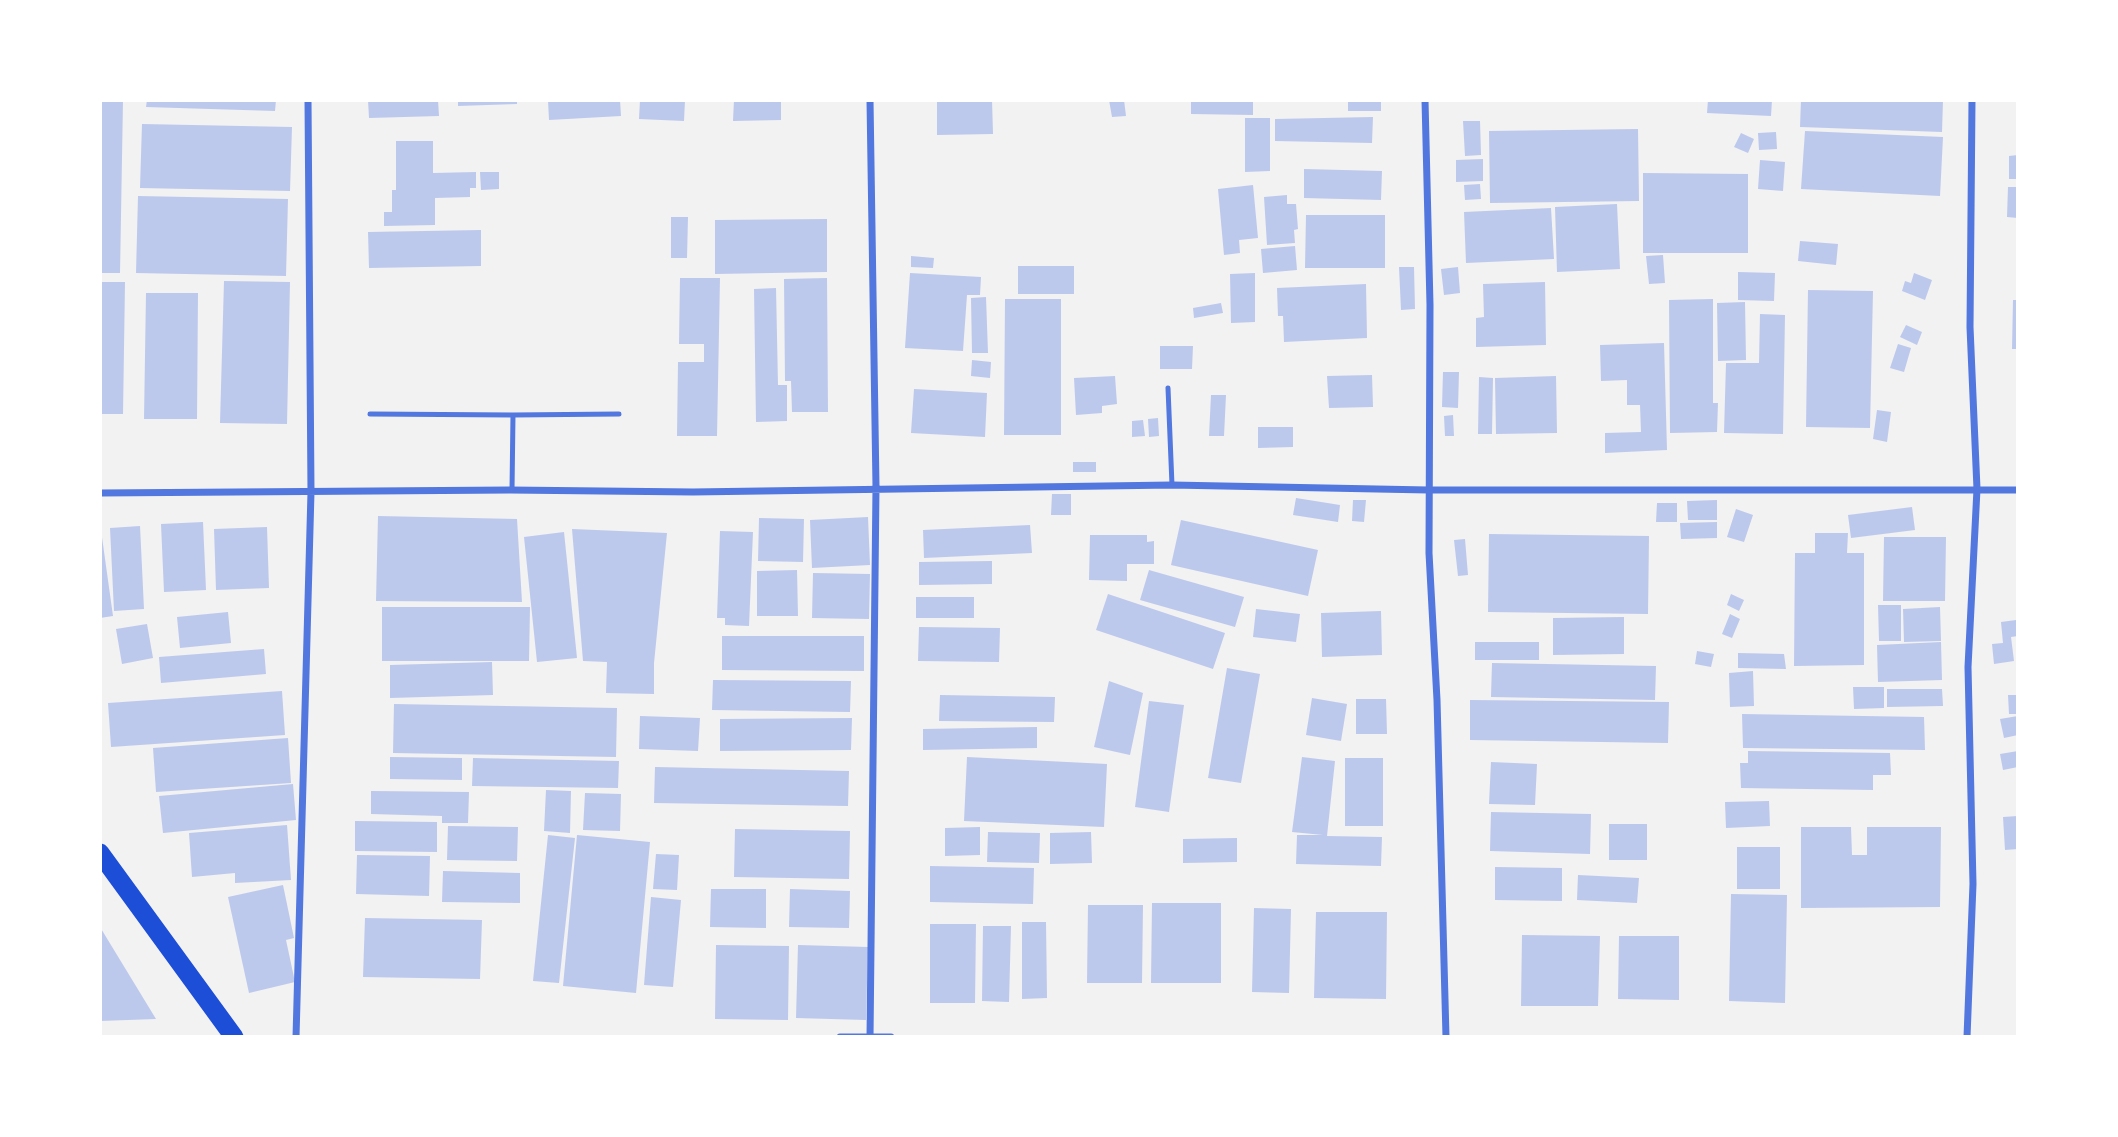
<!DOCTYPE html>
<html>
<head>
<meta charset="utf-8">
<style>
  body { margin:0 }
  #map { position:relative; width:2118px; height:1137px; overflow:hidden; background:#f2f2f2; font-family:Jost,sans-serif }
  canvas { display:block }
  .frame { position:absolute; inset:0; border:102px solid #fff; pointer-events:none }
</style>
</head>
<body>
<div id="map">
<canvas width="2118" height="1137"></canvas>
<div class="frame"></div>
</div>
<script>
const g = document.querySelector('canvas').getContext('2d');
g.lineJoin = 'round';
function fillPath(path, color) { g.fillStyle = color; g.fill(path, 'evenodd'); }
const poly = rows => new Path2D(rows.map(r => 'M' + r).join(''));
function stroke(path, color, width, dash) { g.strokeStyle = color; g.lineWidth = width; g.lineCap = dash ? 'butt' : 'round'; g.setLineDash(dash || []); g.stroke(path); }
fillPath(poly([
  [100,100,123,100,120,273,100,273],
  [147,100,276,100,275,111,146,107],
  [368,100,438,100,439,116,369,118],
  [458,100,517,100,517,104,458,106],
  [548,100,620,100,621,116,549,120],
  [640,100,685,100,684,121,639,119],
  [734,100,781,100,781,120,733,121],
  [937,100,992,100,993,134,937,135],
  [1109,100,1124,100,1126,116,1112,117],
  [1191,100,1253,100,1253,115,1191,114],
  [1348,100,1381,100,1381,111,1348,111],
  [1708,100,1772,100,1771,116,1707,113],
  [1801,100,1943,100,1942,132,1800,127],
  [1373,117,1372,143,1275,141,1275,119],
  [1245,118,1270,118,1270,171,1245,172],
  [1463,121,1480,121,1481,155,1465,156],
  [142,124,292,127,290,191,140,188],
  [1638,129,1639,201,1490,203,1489,131],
  [1805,131,1943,137,1940,196,1801,189],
  [1776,132,1777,149,1759,150,1758,133],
  [1741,133,1754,139,1748,153,1734,147],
  [396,141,433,141,433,173,476,172,476,188,470,188,470,197,435,198,435,225,384,226,384,212,392,212,392,190,396,190],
  [2018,155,2018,179,2009,179,2009,156],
  [1483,159,1483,181,1456,182,1456,160],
  [1760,160,1785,162,1783,191,1758,189],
  [1304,169,1382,171,1381,200,1304,198],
  [480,172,499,172,499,189,481,190],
  [1643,173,1748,174,1748,253,1643,253],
  [1480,184,1481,199,1465,200,1464,185],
  [1253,185,1258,238,1239,240,1240,253,1224,255,1218,189],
  [2008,187,2018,187,2018,218,2007,217],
  [1287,195,1287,204,1296,204,1298,229,1294,230,1295,243,1267,245,1264,197],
  [138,196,288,199,286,276,136,273],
  [1617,204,1620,269,1557,272,1555,207],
  [1551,208,1554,259,1466,263,1464,212],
  [1306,215,1385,215,1385,268,1305,268],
  [671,217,688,217,687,258,671,258],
  [827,219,827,272,715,274,715,220],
  [481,230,481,266,369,268,368,232],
  [1800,241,1838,244,1836,265,1798,261],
  [1295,246,1297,270,1263,273,1261,249],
  [1663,255,1665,283,1649,284,1646,256],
  [911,256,934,258,933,268,911,267],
  [1018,266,1074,266,1074,294,1018,294],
  [1399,267,1414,267,1415,309,1401,310],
  [1458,267,1460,293,1444,295,1441,269],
  [1738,272,1775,273,1774,301,1738,300],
  [910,273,981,277,980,295,967,295,963,351,905,348],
  [1255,273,1255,322,1231,323,1230,274],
  [1914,273,1932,280,1925,300,1902,291,1905,281,1911,283],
  [680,278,720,278,717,436,677,436,678,362,704,362,704,344,679,344],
  [827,278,828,412,792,412,791,381,785,381,784,279],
  [224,281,290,282,287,424,220,423],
  [100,282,125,282,123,414,100,414],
  [1545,282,1546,345,1476,347,1476,318,1484,317,1483,284],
  [1366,284,1367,338,1284,342,1283,316,1278,316,1277,288],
  [776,288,778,385,787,385,787,421,756,422,754,289],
  [1808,290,1873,291,1870,428,1806,427],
  [146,293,198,293,197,419,144,419],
  [986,297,988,353,972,353,971,298],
  [1005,299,1061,299,1061,435,1004,435],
  [1713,299,1713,403,1718,403,1717,432,1670,433,1669,300],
  [2013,300,2018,300,2018,349,2012,349],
  [1745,302,1746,360,1718,361,1717,303],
  [1221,303,1223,313,1194,318,1193,308],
  [1760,314,1785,315,1783,434,1724,433,1726,363,1759,363],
  [1906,325,1922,332,1917,345,1900,337],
  [1664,343,1667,450,1605,453,1605,433,1641,432,1640,405,1627,405,1627,380,1601,381,1600,345],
  [1898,344,1911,348,1904,372,1890,368],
  [1160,346,1193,346,1192,369,1160,369],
  [972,360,991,362,990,378,971,376],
  [1443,372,1459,372,1458,408,1442,407],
  [1372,375,1373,407,1329,408,1327,376],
  [1115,376,1117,404,1102,406,1102,413,1076,415,1074,378],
  [1556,376,1557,433,1496,434,1495,378],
  [1479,377,1493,378,1492,434,1478,434],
  [914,389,987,393,985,437,911,433],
  [1211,395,1226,395,1224,436,1209,436],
  [1877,410,1891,412,1887,442,1873,439],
  [1453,415,1454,436,1445,436,1444,416],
  [1158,418,1159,436,1149,437,1148,419],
  [1143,420,1145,436,1132,437,1132,421],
  [1258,427,1293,427,1293,447,1258,448],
  [1073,462,1096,462,1096,472,1073,472],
  [1052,494,1071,494,1071,515,1051,515],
  [1296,498,1340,505,1338,522,1293,515],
  [1353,500,1366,500,1364,522,1352,521],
  [1717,500,1717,520,1688,520,1687,501],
  [1657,503,1677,503,1677,522,1656,522],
  [1912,507,1915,530,1851,538,1848,515],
  [1736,509,1753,515,1744,542,1727,537],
  [378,516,517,519,522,602,376,601],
  [868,517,870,565,812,568,810,520],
  [759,518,804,519,803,562,758,561],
  [1181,520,1318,550,1308,596,1171,565],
  [203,522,206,590,164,592,161,524],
  [1717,522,1717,538,1681,539,1680,523],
  [100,523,113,616,100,618],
  [1030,525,1032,553,924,558,923,530],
  [140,526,144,609,114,611,110,528],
  [267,527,269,588,216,590,214,529],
  [572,529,667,533,654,663,654,694,606,693,607,662,583,661],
  [720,531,753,532,749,626,725,625,725,618,717,618],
  [564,532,577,658,537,662,524,537],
  [1815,533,1848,533,1847,553,1864,553,1864,665,1794,666,1795,553,1815,553],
  [1489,534,1649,536,1648,614,1488,612],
  [1090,535,1147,535,1147,542,1154,541,1154,564,1127,564,1127,581,1089,580],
  [1884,537,1946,537,1945,601,1883,601],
  [1465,539,1468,575,1458,576,1454,540],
  [992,561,992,584,919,585,919,562],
  [797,570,798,616,757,616,757,571],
  [1149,570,1244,597,1235,627,1140,600],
  [813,573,870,574,869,619,812,618],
  [1108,594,1225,633,1213,669,1096,630],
  [1731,594,1744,600,1739,611,1727,605],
  [916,597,974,597,974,618,916,618],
  [1878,605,1901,605,1901,641,1879,641],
  [382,607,530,607,529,661,382,661],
  [1940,607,1941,641,1904,642,1903,609],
  [1256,609,1300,614,1296,642,1253,637],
  [1381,611,1382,655,1322,657,1321,613],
  [228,612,231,643,180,648,177,617],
  [1730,614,1740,619,1732,638,1722,634],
  [1624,617,1624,654,1553,655,1553,618],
  [2016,620,2018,636,2011,637,2014,661,1994,664,1992,644,2003,643,2001,622],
  [147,624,153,658,122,664,116,629],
  [919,627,1000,628,999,662,918,661],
  [722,636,864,636,864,671,722,670],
  [1475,642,1539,642,1539,660,1475,660],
  [1941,642,1942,680,1878,682,1877,645],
  [264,649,266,674,161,683,159,657],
  [1697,651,1714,654,1711,667,1695,664],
  [1738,653,1784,654,1786,669,1738,668],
  [492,662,493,695,390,698,390,665],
  [1492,663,1656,666,1655,700,1491,697],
  [1227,668,1260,674,1241,783,1208,778],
  [1753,671,1754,706,1730,707,1729,673],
  [713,680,851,681,850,712,712,710],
  [1109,681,1143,693,1130,755,1094,747],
  [1853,687,1884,687,1884,708,1854,709],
  [1887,689,1942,689,1943,706,1887,707],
  [282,691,285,735,111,747,108,703],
  [940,695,1055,697,1054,722,939,721],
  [2008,695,2018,695,2018,714,2009,714],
  [1312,698,1347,704,1341,741,1306,735],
  [1356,699,1386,699,1387,734,1356,734],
  [1470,700,1669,702,1668,743,1470,740],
  [1149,701,1184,705,1169,812,1135,807],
  [394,704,617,708,616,757,393,753],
  [1742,714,1924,717,1925,750,1743,748],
  [640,716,700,718,698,751,639,749],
  [2018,716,2018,735,2004,738,2000,719],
  [852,718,851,750,720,751,720,719],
  [1037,727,1037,748,923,750,923,729],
  [288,738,291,783,156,792,153,748],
  [1748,751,1890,753,1891,775,1873,775,1873,790,1741,788,1740,763,1748,763],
  [2018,751,2018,767,2003,770,2000,754],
  [390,757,462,758,462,780,390,779],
  [967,757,1107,764,1104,827,964,821],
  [1302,757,1335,761,1327,836,1382,837,1381,866,1296,864,1297,835,1323,835,1292,832],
  [473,758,619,761,618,788,472,786],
  [1345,758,1383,758,1383,826,1345,826],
  [1491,762,1537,764,1535,805,1489,804],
  [655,767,849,771,848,806,654,803],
  [293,784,296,820,163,833,159,796],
  [546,790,571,791,570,833,544,831],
  [371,791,469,792,468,823,442,823,442,816,371,814],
  [585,793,621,794,620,831,583,830],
  [1769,801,1770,826,1726,828,1725,802],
  [1491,812,1591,814,1590,854,1490,851],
  [2018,816,2018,849,2005,850,2003,817],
  [355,821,437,822,437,852,355,851],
  [1609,824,1647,824,1647,860,1609,860],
  [287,825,291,880,235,883,235,873,192,877,189,833],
  [448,826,518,827,517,861,447,860],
  [980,827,980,855,945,856,945,828],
  [1801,827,1851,827,1852,855,1867,855,1867,827,1941,827,1940,907,1801,908],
  [735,829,850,831,849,879,734,877],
  [988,832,1040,833,1039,863,987,862],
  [1091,832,1092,863,1050,864,1050,833],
  [548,835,575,838,559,983,533,981],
  [577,835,650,842,636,993,563,986],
  [1237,838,1237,862,1183,863,1183,839],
  [1737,847,1780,847,1780,889,1737,889],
  [656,854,679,855,677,890,653,889],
  [357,855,430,856,429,896,356,894],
  [930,866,1034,868,1033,904,930,902],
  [1495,867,1562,868,1562,901,1495,900],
  [443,871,520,873,520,903,442,902],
  [1578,875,1639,878,1637,903,1577,900],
  [283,885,294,938,286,940,295,982,249,993,228,897],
  [711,889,766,889,766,928,710,927],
  [790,889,850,891,849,928,789,927],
  [1731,894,1787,895,1785,1003,1729,1001],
  [651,897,681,900,673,987,644,985],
  [1152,903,1221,903,1221,983,1151,983],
  [1088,905,1143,905,1142,983,1087,983],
  [1254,908,1291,909,1289,993,1252,992],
  [1316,912,1387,912,1386,999,1314,998],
  [365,918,482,920,480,979,363,977],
  [1022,922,1046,922,1047,998,1022,999],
  [930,924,976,924,975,1003,930,1003],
  [983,926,1011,926,1009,1002,982,1001],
  [100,927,156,1019,100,1021],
  [1522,935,1600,936,1598,1006,1521,1006],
  [1619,936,1679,936,1679,1000,1618,999],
  [716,945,789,946,788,1020,715,1019],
  [798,945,868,947,866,1020,796,1018]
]), '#bdc9ec');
stroke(poly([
  [1168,388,1172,485],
  [370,414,513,415,512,490],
  [513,415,619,414]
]), '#5277de', 5);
stroke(poly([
  [870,100,876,487,870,1037],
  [1425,100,1430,305,1429,553,1437,700,1446,1037],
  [100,493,510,490,693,492,1172,485,1428,490,2018,490],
  [296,1037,311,492,308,100],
  [840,1037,891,1037],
  [1967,1037,1973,884,1968,667,1977,489,1970,327,1972,100]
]), '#5277de', 7);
stroke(poly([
  [100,853,234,1037]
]), '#1d4ed8', 19);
</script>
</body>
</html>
